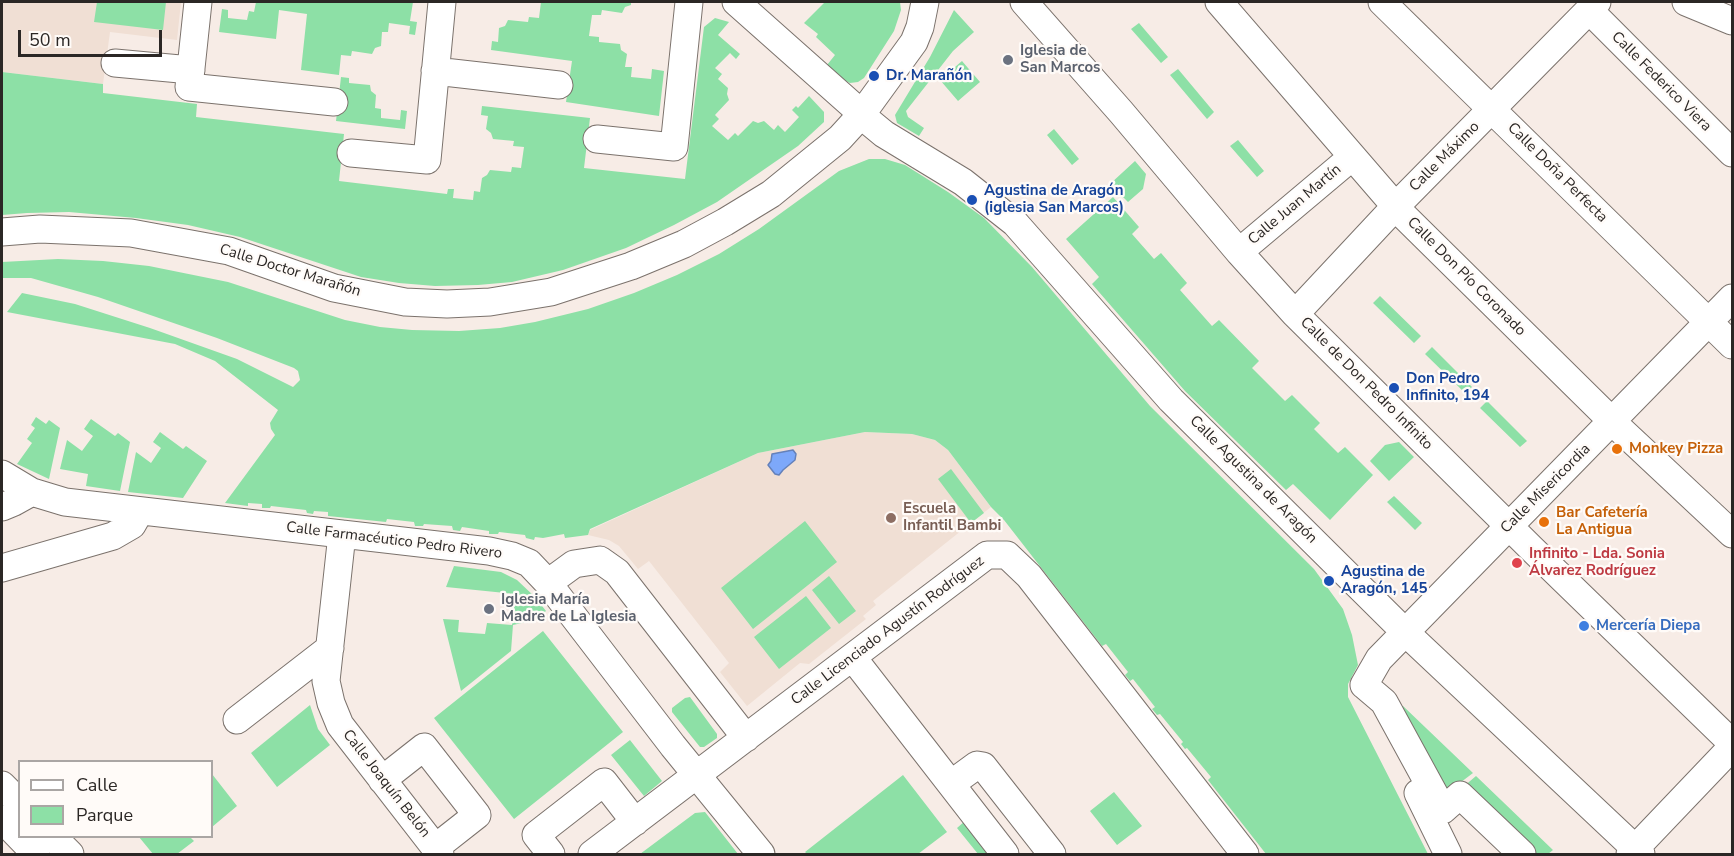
<!DOCTYPE html>
<html>
<head>
<meta charset="utf-8">
<style>
  body { margin:0 }
  #map { position:relative; width:1734px; height:856px; overflow:hidden; background:#f7ece6; font-family:"Nunito Sans",sans-serif }
  canvas { display:block }
  .frame { position:absolute; inset:0; border:3px solid #2b2725; pointer-events:none }
  .legend { position:absolute; left:18px; top:760px; width:195px; height:78px; box-sizing:border-box; background:#fffbf8; border:2px solid #aaa6a4; margin:0; padding:8px 10px; list-style:none; font-size:18px; color:#2b2725 }
  .legend li { display:flex; align-items:center; gap:12px; height:30px }
  .legend b { width:30px; border:2px solid #aaa6a4 }
  .scale { position:absolute; left:18px; top:30px; width:144px; height:27px; box-sizing:border-box; border:3px solid #2b2725; border-top:0; padding-left:8px; font-size:18px; line-height:21px; white-space:nowrap; color:#2b2725; -webkit-text-stroke:4px #fffbf8; paint-order:stroke }
</style>
</head>
<body>
<div id="map">
<canvas width="1734" height="856"></canvas>
<div class="frame"></div>
<ul class="legend">
<li><b style="height:8px;background:#fff"></b>Calle</li>
<li><b style="height:16px;background:#8de0a6"></b>Parque</li>
</ul>
<div class="scale">50 m</div>
</div>
<script>
const g = document.querySelector('canvas').getContext('2d');
g.lineJoin = 'round';
function fillPath(path, color) { g.fillStyle = color; g.fill(path, 'evenodd'); }
const poly = rows => new Path2D(rows.map(r => 'M' + r).join(''));
function stroke(path, color, width, dash) { g.strokeStyle = color; g.lineWidth = width; g.lineCap = dash ? 'butt' : 'round'; g.setLineDash(dash || []); g.stroke(path); }
function write(font, color, halo, rows, align = 'center') {
  g.font = font + ' "Nunito Sans",sans-serif'; g.lineWidth = 4.5; g.setLineDash([]); g.textBaseline = 'middle'; g.strokeStyle = halo; g.fillStyle = color; for (const [text, x, y, turn = 0] of rows) {
    g.save(); g.translate(x, y); g.rotate((+turn || 0) * Math.PI / 180); g.textAlign = isNaN(turn) ? turn : align; if (halo) g.strokeText(text, 0, 0); g.fillText(text, 0, 0); g.restore();
  }
}
fillPath(poly([
  [2,2,181,2,177,40,110,32,103,84,2,72],
  [865,432,912,434,935,440,948,450,991,507,873,601,876,605,863,616,866,619,809,664,800,663,747,706,720,672,729,663,649,561,638,569,619,546,609,540,588,535,590,530,758,453]
]), '#f0dfd4');
fillPath(poly([
  [97,2,166,2,163,30,94,22],
  [256,2,413,2,410,21,417,22,415,35,409,34,410,26,389,23,388,32,382,32,381,46,375,48,372,54,352,51,351,56,341,55,339,75,301,70,307,14,279,10,276,39,219,32,222,9,228,10,228,18,247,20,249,11,254,12],
  [541,2,631,2,631,5,625,7,622,13,602,10,601,15,592,15,589,36,599,37,599,42,620,44,621,50,627,54,625,67,632,67,631,77,651,79,652,69,664,71,659,116,566,102,572,61,491,50,492,41,498,42,499,28,505,26,508,20,528,22,529,17,539,18],
  [825,2,900,2,901,10,894,31,864,78,858,82,850,83,844,80,827,65,835,55,816,37,818,34,804,23],
  [954,10,974,32,953,51,906,111,908,117,924,128,919,136,897,123,895,115,930,57],
  [715,18,729,22,718,35,740,54,736,59,730,53,715,68,722,74,718,79,728,88,727,94,729,100,715,115,719,119,712,126,728,140,735,133,738,136,753,121,758,123,764,121,774,130,778,125,785,132,799,117,792,110,796,106,798,108,809,96,824,112,824,122,798,146,717,202,674,225,626,248,563,270,512,282,478,285,435,286,399,283,361,277,240,237,188,225,136,218,69,212,27,213,2,215,2,72,103,84,103,93,197,104,196,117,344,134,339,181,447,194,448,189,454,189,453,198,473,200,474,191,480,192,482,178,487,175,490,170,511,172,512,167,521,168,524,147,513,146,514,141,493,139,491,133,486,129,488,116,481,115,482,106,590,118,584,168,685,179,704,27],
  [1139,23,1168,57,1161,63,1131,29],
  [962,61,980,82,958,101,940,80],
  [1178,69,1214,112,1207,119,1170,75],
  [341,77,349,78,349,83,370,85,371,91,376,95,375,108,381,109,381,118,400,120,401,110,407,111,405,129,336,121],
  [1054,129,1079,159,1072,165,1047,135],
  [1238,140,1264,171,1257,177,1230,146],
  [869,159,885,159,905,165,948,192,984,218,1032,267,1150,406,1314,569,1343,609,1352,635,1358,665,1348,684,1348,697,1428,854,1266,854,1208,780,1211,777,1187,748,1185,749,1181,744,1183,742,1160,714,1157,715,1152,709,1155,707,1133,679,1130,681,1125,675,1128,672,1106,644,1102,646,1004,520,991,507,948,450,935,440,912,434,865,432,758,453,590,529,588,535,565,538,564,534,543,538,535,537,534,540,526,538,525,535,499,532,498,534,489,534,489,531,462,527,460,531,453,530,452,526,424,524,423,526,415,526,414,522,387,519,386,522,328,516,328,512,314,511,313,514,307,513,306,510,271,506,270,508,262,508,262,504,248,503,248,506,225,503,275,435,271,429,270,423,278,410,215,361,175,344,7,312,22,293,75,304,150,328,237,359,293,387,300,380,298,371,294,368,217,338,98,297,31,278,2,278,2,262,58,259,103,261,149,266,228,282,345,320,380,327,412,330,459,331,500,328,535,322,588,309,634,293,677,275,719,254,759,229,839,171],
  [1135,161,1146,174,1143,189,1128,202,1110,184],
  [1113,197,1139,227,1132,234,1154,259,1161,253,1187,283,1180,290,1212,326,1219,320,1259,361,1252,368,1285,401,1292,395,1320,423,1314,429,1338,453,1345,447,1373,475,1330,520,1293,484,1286,490,1185,391,1092,284,1099,277,1066,239],
  [1380,296,1421,336,1414,343,1373,303],
  [1432,347,1472,387,1465,393,1425,354],
  [1487,401,1527,441,1520,447,1480,408],
  [36,417,46,424,49,420,60,428,49,479,17,464,32,443,27,439,35,428,31,425],
  [91,419,115,436,118,433,130,442,120,491,86,486,88,474,60,469,67,440,82,451,93,436,84,429],
  [160,432,183,449,186,446,207,461,183,498,128,492,136,452,151,463,161,448,153,442],
  [1399,442,1414,457,1389,481,1370,461,1385,445],
  [951,469,984,513,971,523,938,479],
  [1394,496,1422,523,1415,530,1387,502],
  [805,521,837,562,753,629,721,588],
  [454,566,501,572,517,580,535,597,546,611,535,620,513,625,511,651,461,691,443,619,459,620,458,632,485,634,487,623,512,625,515,594,446,587],
  [829,576,856,611,839,624,812,590],
  [806,596,831,628,779,669,754,637],
  [543,631,623,732,514,819,434,718],
  [690,697,717,734,717,738,704,747,700,747,672,712,672,708,685,698],
  [310,705,318,729,330,745,277,787,251,753],
  [1403,706,1473,773,1440,798,1395,714],
  [630,740,662,781,644,796,611,755],
  [212,774,237,806,212,827],
  [903,775,947,832,918,854,807,854,805,852],
  [1476,776,1553,850,1548,854,1518,854,1462,801,1443,804],
  [1114,792,1142,826,1117,845,1090,811],
  [705,812,738,854,640,854,695,813],
  [965,821,991,854,978,854,957,828],
  [139,837,190,837,194,841,177,854,153,854]
]), '#8de0a6');
const water = poly([
  [793,450,796,454,795,460,783,470,779,475,775,474,768,465,771,461,772,454,793,450]
]);
fillPath(water, '#7da8fa');
stroke(water, '#6481ba', 1.5);
const minor = poly([
  [198,2,189,87,334,102],
  [736,2,852,105,861,115,884,134,963,182,1015,223,1171,400,1405,632,1641,854],
  [1024,2,1121,112,1239,252,1295,314,1531,548,1732,743],
  [1219,2,1403,215,1621,430,1732,534],
  [1382,2,1732,345],
  [1686,2,1732,21],
  [1589,10,1732,153],
  [115,63,191,70],
  [435,71,559,85],
  [597,139,674,147,689,2],
  [351,153,427,160,442,2],
  [2,232,40,229,131,233,229,251,334,288,405,302,447,304,490,302,551,292,631,266,684,244,725,222,771,194,840,138,861,115,914,42,920,27,925,2],
  [1239,252,1352,157],
  [1295,314,1395,207,1597,2],
  [2,474,32,492,65,502,489,551,512,556,529,563,548,583,673,746,761,854],
  [2,507,14,502,32,492],
  [342,534,326,681,331,703,340,725,440,854],
  [2,568,113,536,132,525,140,511],
  [548,583,574,564,600,560,617,572,746,738],
  [853,658,1005,854],
  [1364,685,1379,659,1732,298],
  [1364,685,1384,702,1443,810,1460,795,1522,854],
  [237,720,330,648],
  [382,780,424,747,477,815,435,848],
  [951,784,977,765,983,766,1052,854],
  [2,785,20,803],
  [1418,793,1448,854],
  [2,819,36,854],
  [52,836,70,854],
  [551,854,536,835,604,782,635,822],
  [592,854,987,555,1007,555,1029,576,1245,854],
  [1630,854,1732,747]
]);
stroke(minor, '#7b726c', 29);
stroke(minor, '#fff', 27);
for (const [x, y, r, color] of [
  [1008,60,6,"#6b7280"],
  [874,76,6,"#1a4fb4"],
  [972,200,6,"#1a4fb4"],
  [1394,388,6,"#1a4fb4"],
  [1617,449,6,"#e8710a"],
  [891,518,6,"#8d6e63"],
  [1544,522,6,"#e8710a"],
  [1517,563,6,"#e0444e"],
  [1329,581,6,"#1a4fb4"],
  [489,609,6,"#6b7280"],
  [1584,626,6,"#3f7fe0"]
]) { const dot = new Path2D(); dot.arc(x, y, r, 0, 2 * Math.PI); g.fillStyle = color; g.fill(dot); stroke(dot, '#fffbf8', 2); }
write('bold 15px', '#5b616d', '#fffbf8', [
  ["Iglesia de",1020,51],
  ["San Marcos",1020,68],
  ["Iglesia María",501,600],
  ["Madre de La Iglesia",501,617]
], 'left');
write('bold 15px', '#164399', '#fffbf8', [
  ["Dr. Marañón",886,76],
  ["Agustina de Aragón",984,191],
  ["(iglesia San Marcos)",984,208],
  ["Don Pedro",1406,379],
  ["Infinito, 194",1406,396],
  ["Agustina de",1341,572],
  ["Aragón, 145",1341,589]
], 'left');
write('15px', '#2b2725', '#fffbf8', [
  ["Calle Federico Viera",1661,82,45],
  ["Calle Máximo",1445,157,-45],
  ["Calle Doña Perfecta",1557,173,45],
  ["Calle Juan Martín",1295,205,-40],
  ["Calle Doctor Marañón",290,271,17],
  ["Calle Don Pío Coronado",1466,277,45],
  ["Calle de Don Pedro Infinito",1366,384,45],
  ["Calle Agustina de Aragón",1253,480,45],
  ["Calle Misericordia",1546,489,-45],
  ["Calle Farmacéutico Pedro Rivero",394,541,7],
  ["Calle Licenciado Agustín Rodríguez",888,631,-37],
  ["Calle Joaquín Belón",386,784,52]
]);
write('bold 15px', '#c56008', '#fffbf8', [
  ["Monkey Pizza",1629,449],
  ["Bar Cafetería",1556,513],
  ["La Antigua",1556,530]
], 'left');
write('bold 15px', '#785e54', '#fffbf8', [
  ["Escuela",903,509],
  ["Infantil Bambi",903,526]
], 'left');
write('bold 15px', '#be3a42', '#fffbf8', [
  ["Infinito - Lda. Sonia",1529,554],
  ["Álvarez Rodríguez",1529,571]
], 'left');
write('bold 15px', '#366cbe', '#fffbf8', [
  ["Mercería Diepa",1596,626]
], 'left');
</script>
</body>
</html>
